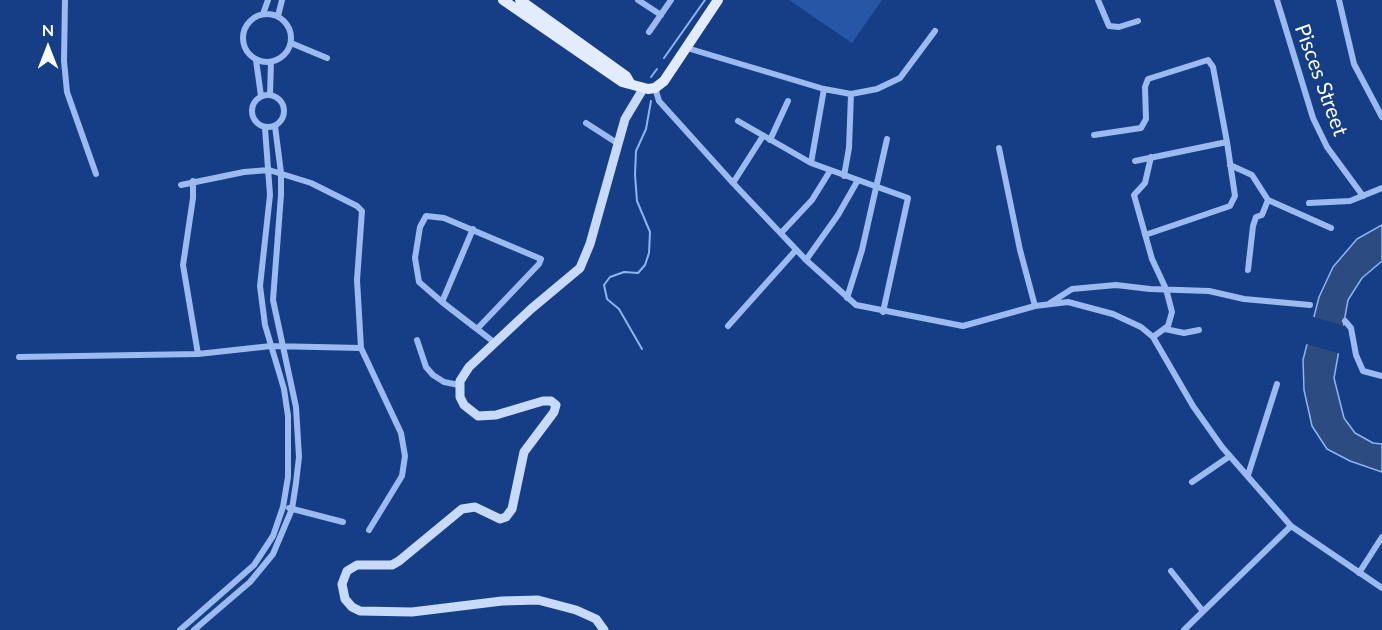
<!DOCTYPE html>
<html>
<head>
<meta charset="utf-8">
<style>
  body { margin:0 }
  #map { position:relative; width:1382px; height:630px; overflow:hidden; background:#153e87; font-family:Lato,sans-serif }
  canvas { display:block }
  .north { position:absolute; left:18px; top:18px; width:60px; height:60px; -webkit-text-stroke:4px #153e87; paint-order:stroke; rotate:0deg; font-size:16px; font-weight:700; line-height:24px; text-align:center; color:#fff }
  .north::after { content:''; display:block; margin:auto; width:21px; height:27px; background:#fff; clip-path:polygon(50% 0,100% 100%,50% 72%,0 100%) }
</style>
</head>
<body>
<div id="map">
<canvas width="1382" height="630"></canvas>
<div class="north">N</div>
</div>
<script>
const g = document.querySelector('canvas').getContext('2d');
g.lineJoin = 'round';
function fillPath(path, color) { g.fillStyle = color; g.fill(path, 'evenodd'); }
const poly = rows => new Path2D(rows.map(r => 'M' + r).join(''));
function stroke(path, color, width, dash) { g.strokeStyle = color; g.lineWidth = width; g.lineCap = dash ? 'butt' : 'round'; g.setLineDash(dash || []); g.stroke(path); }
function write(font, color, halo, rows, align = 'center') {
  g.font = font + ' Lato,sans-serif'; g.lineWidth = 5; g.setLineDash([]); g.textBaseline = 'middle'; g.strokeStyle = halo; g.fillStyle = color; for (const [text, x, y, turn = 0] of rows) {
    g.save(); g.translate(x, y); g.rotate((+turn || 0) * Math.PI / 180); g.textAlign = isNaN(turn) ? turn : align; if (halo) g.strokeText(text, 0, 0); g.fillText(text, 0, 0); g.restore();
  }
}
fillPath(poly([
  [789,0,882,0,852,43]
]), '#2756a6');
const water = poly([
  [1382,225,1382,261,1362,278,1348,300,1334,378,1344,418,1355,433,1373,443,1382,444,1382,472,1350,461,1327,449,1312,426,1304,390,1303,360,1319,297,1333,267,1357,239,1382,225]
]);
fillPath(water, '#2c4b81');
stroke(water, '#8db4f2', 1.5);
fillPath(poly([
  [1310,316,1345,326,1341,354,1303,343]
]), '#153e87');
stroke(poly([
  [664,58,705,0],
  [651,77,657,69],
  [642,349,619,309,607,299,604,285,610,277,624,272,638,273,645,265,649,253,650,232,637,201,635,175,636,151,646,129,651,101]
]), '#8db4f2', 2);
stroke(poly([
  [65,0,64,61,67,92,96,174],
  [638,0,661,15],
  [1098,0,1109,26,1119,27,1138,21],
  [1277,0,1313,118,1327,147,1363,196],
  [1339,0,1354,64,1382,117],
  '243 38a24 24 0 1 1 48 0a24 24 0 1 1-48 0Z',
  [263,14,268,0],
  [278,16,282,0],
  [649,32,671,0],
  [291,43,327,58],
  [687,48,824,89,851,94,849,148,844,176],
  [256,60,261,96],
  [655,88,659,101,733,183,806,260,856,305,963,326,1035,306,1068,302,1113,314,1141,327,1153,337,1193,406,1222,447,1291,526,1382,588],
  [851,94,877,89,900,78,935,31],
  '252 111a16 16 0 1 1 32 0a16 16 0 1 1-32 0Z',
  [270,95,271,62],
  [738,121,811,163,908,198,883,312],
  [586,123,617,143],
  [1094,135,1141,128,1146,119,1145,87,1148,79,1208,60,1213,67,1227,142,1135,161],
  [770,140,788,101],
  [999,148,1020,250,1035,306],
  [1151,157,1145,183,1134,195,1152,259,1166,289,1172,312,1168,326,1153,337],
  [811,163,824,89],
  [1230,165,1252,175,1268,200,1331,228],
  [193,181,193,198,183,265,198,354],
  [733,183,763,136],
  [181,185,244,172,269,170,311,183,357,206,362,211,357,280,361,348,401,433,405,456,402,476,369,530],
  [1309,203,1350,201,1382,188],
  [781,233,812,200,830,171],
  [1145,235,1230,206,1235,196,1227,142],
  [806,260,838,215,858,180],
  [1248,270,1253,226,1256,217,1262,215,1268,200],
  [847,298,862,250,887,139],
  [442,302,473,229],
  [1050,303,1072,289,1116,285,1150,289,1209,291,1244,299,1310,305],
  [1345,321,1351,328,1356,355,1363,371,1382,376],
  [728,326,796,250],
  [477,329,539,264,541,259,444,218,426,216,420,227,415,258,419,282,442,302,477,329,495,343],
  [1165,329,1184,333,1199,330],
  [417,340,426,367,433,375,444,382,459,385],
  [19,357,198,354,271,346,361,348],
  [1248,475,1277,384],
  [1192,482,1230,456],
  [289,508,343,522],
  [1171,571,1202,610],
  [1359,573,1382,537],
  [180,630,254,565,273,536,283,507,288,477,288,416,284,389,265,325,260,286,270,195,265,128],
  [194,630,250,582,273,554,292,509,296,483,299,457,296,407,273,300,281,195,281,173,275,126],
  [1184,630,1291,526]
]), '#9bbaef', 6);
stroke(poly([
  [604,630,596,619,576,610,538,600,502,601,412,612,360,611,352,607,345,599,342,584,347,571,357,565,392,565,399,561,462,509,475,507,500,519,506,517,512,509,524,452,554,412,556,405,551,401,543,401,496,415,478,416,464,405,460,397,460,381,469,367,531,309,580,268,590,244,625,119,643,89]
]), '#c8dafa', 9);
stroke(poly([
  [503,0,622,82,648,89,655,88,664,81,718,0],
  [520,0,626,76,630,83]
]), '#e2ebff', 10);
write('21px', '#fff', '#153e87', [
  ["Pisces Street",1321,80,70]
]);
</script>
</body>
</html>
